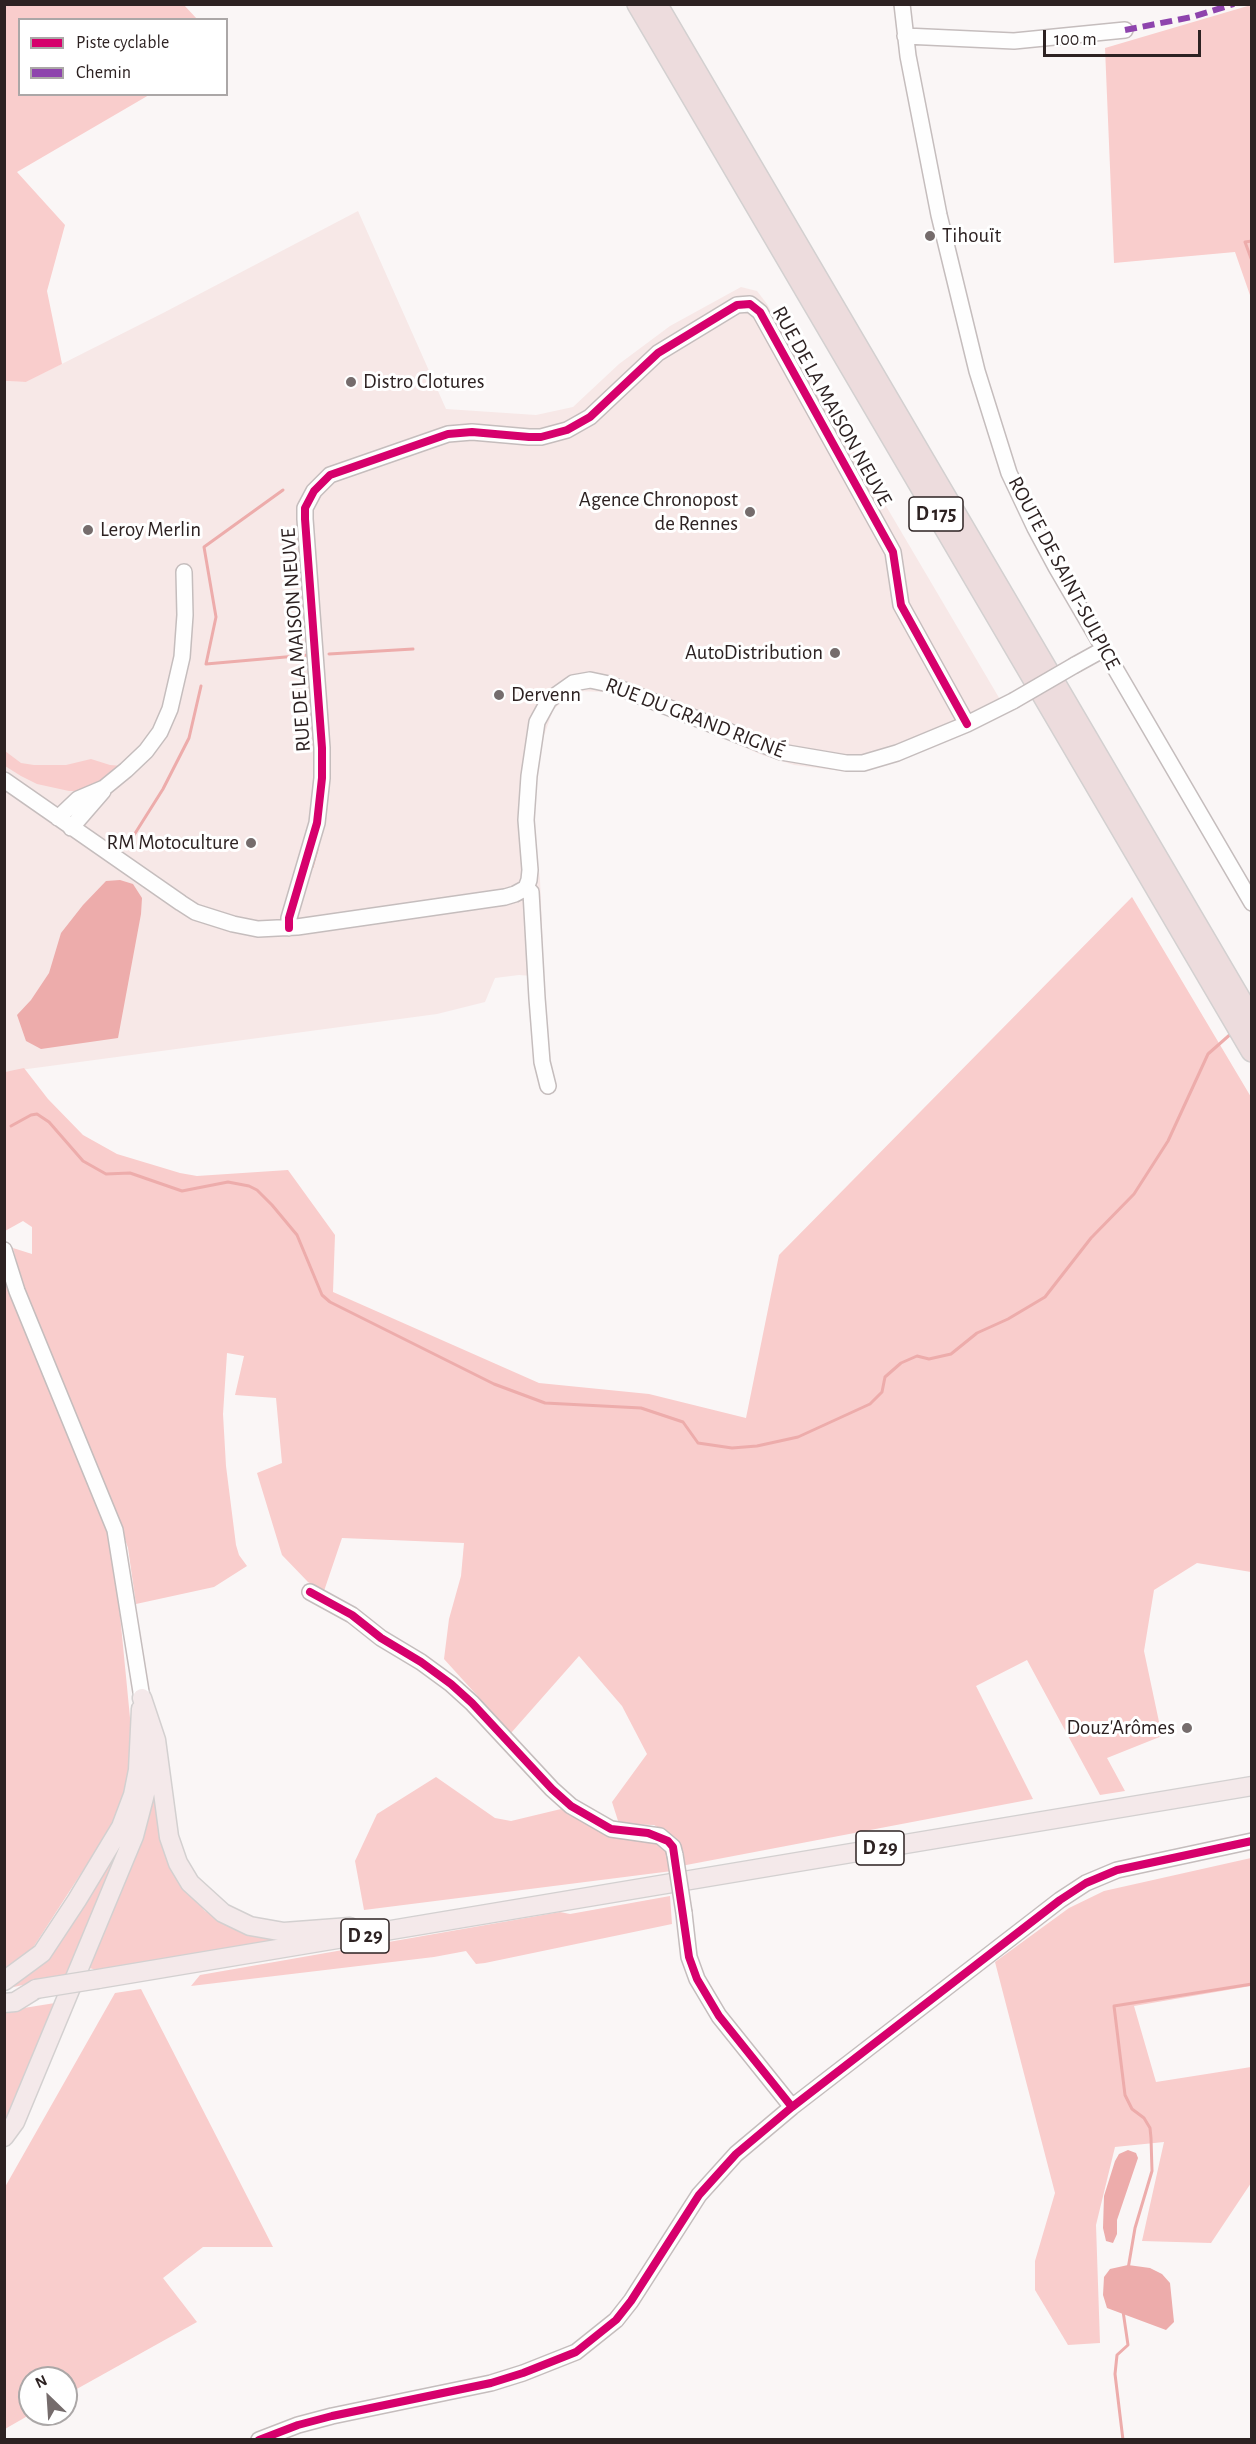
<!DOCTYPE html>
<html>
<head>
<meta charset="utf-8">
<style>
  body { margin:0 }
  #map { position:relative; width:1256px; height:2444px; overflow:hidden; background:#faf6f6; font-family:"Alegreya Sans",sans-serif }
  canvas { display:block }
  .frame { position:absolute; inset:0; border:6px solid #2d2222; pointer-events:none }
  .legend { position:absolute; left:18px; top:18px; width:210px; height:78px; box-sizing:border-box; background:#fff; border:2px solid #aba7a7; margin:0; padding:8px 10px; list-style:none; font-size:18px; color:#2d2222 }
  .legend li { display:flex; align-items:center; gap:12px; height:30px }
  .legend b { width:30px; border:2px solid #aba7a7 }
  .north { position:absolute; left:18px; top:2366px; width:60px; height:60px; box-sizing:border-box; background:#fff; border:2px solid #aba7a7; border-radius:50%; rotate:335deg; font-size:16px; font-weight:700; line-height:24px; text-align:center; color:#2d2222 }
  .north::after { content:''; display:block; margin:auto; width:21px; height:27px; background:#756c6c; clip-path:polygon(50% 0,100% 100%,50% 72%,0 100%) }
  .scale { position:absolute; left:1043px; top:30px; width:158px; height:27px; box-sizing:border-box; border:3px solid #2d2222; border-top:0; padding-left:8px; font-size:18px; line-height:21px; white-space:nowrap; color:#2d2222; -webkit-text-stroke:4px #fff; paint-order:stroke }
</style>
</head>
<body>
<div id="map">
<canvas width="1256" height="2444"></canvas>
<div class="frame"></div>
<ul class="legend">
<li><b style="height:8px;background:#d6006c"></b>Piste cyclable</li>
<li><b style="height:8px;background:#8e44ad"></b>Chemin</li>
</ul>
<div class="north">N</div>
<div class="scale">100 m</div>
</div>
<script>
const g = document.querySelector('canvas').getContext('2d');
g.lineJoin = 'round';
function fillPath(path, color) { g.fillStyle = color; g.fill(path, 'evenodd'); }
const poly = rows => new Path2D(rows.map(r => 'M' + r).join(''));
function stroke(path, color, width, dash) { g.strokeStyle = color; g.lineWidth = width; g.lineCap = dash ? 'butt' : 'round'; g.setLineDash(dash || []); g.stroke(path); }
function write(font, color, halo, rows, align = 'center') {
  g.font = font + ' "Alegreya Sans",sans-serif'; g.lineWidth = 6; g.setLineDash([]); g.textBaseline = 'middle'; g.strokeStyle = halo; g.fillStyle = color; for (const [text, x, y, turn = 0] of rows) {
    g.save(); g.translate(x, y); g.rotate((+turn || 0) * Math.PI / 180); g.textAlign = isNaN(turn) ? turn : align; if (halo) g.strokeText(text, 0, 0); g.fillText(text, 0, 0); g.restore();
  }
}
fillPath(poly([
  [358,211,446,409,536,415,573,407,619,364,670,326,741,287,757,291,767,304,1008,713,897,762,871,769,849,772,794,765,762,755,661,711,607,692,574,691,553,710,535,761,532,820,540,879,544,977,519,975,495,978,485,1002,437,1014,5,1072,4,381,26,382,165,312]
]), '#f7e8e7');
fillPath(poly([
  [4,5,184,5,197,19,20,20,20,94,149,95,17,172,65,225,47,291,62,364,26,382,5,381],
  [1251,5,1252,5,1251,298,1235,252,1114,263,1105,48],
  [5,751,21,763,34,765,66,765,91,759,110,765,122,766,107,779,79,791,69,791,37,784,21,776,5,766],
  [1132,897,1251,1097,1251,1572,1197,1563,1154,1590,1144,1651,1162,1736,1107,1758,1125,1791,1100,1795,1027,1660,976,1686,1033,1799,681,1866,666,1832,654,1825,619,1824,612,1802,647,1754,622,1706,579,1656,511,1733,444,1659,449,1619,461,1576,464,1543,342,1538,324,1591,308,1582,282,1555,257,1473,282,1463,276,1398,235,1395,244,1356,227,1353,223,1414,226,1466,236,1545,239,1555,247,1566,214,1587,136,1604,128,1548,112,1501,23,1286,13,1248,32,1254,32,1227,23,1221,5,1231,5,1072,24,1068,48,1099,83,1135,117,1154,180,1173,197,1176,288,1170,335,1235,333,1292,539,1383,649,1394,746,1418,779,1255],
  [4,1273,109,1530,120,1615,131,1728,130,1769,124,1794,111,1827,29,1954,4,1971],
  [436,1777,495,1818,511,1821,561,1809,612,1836,656,1840,668,1851,672,1871,364,1910,355,1861,377,1814],
  [155,1791,180,1882,205,1911,231,1926,295,1940,97,1970,89,1968,88,1961,140,1843],
  [133,1819,67,1975,5,1989],
  [1251,1858,1251,1986,1134,2006,1156,2082,1251,2067,1251,2183,1211,2243,1142,2241,1164,2142,1115,2147,1096,2225,1100,2343,1068,2345,1035,2290,1035,2261,1055,2193,995,1962,1069,1908,1104,1891],
  [670,1896,672,1924,485,1963,476,1964,466,1951,434,1957,191,1986,200,1975,560,1912,570,1914],
  [141,1989,273,2247,203,2247,163,2278,197,2322,66,2395,66,2378,30,2378,31,2414,5,2429,5,2187,115,1993],
  [55,2003,6,2118,5,2121,5,2011]
]), '#f9cdcc');
fillPath(poly([
  [120,880,133,884,142,898,141,914,118,1038,41,1049,26,1041,17,1015,31,1000,49,973,61,933,83,905,106,881],
  [1128,2150,1136,2153,1138,2158,1117,2220,1117,2234,1113,2243,1106,2241,1103,2228,1104,2196,1115,2161,1119,2154],
  [1128,2265,1150,2268,1162,2274,1170,2283,1174,2322,1166,2330,1107,2308,1103,2295,1104,2277,1110,2269]
]), '#edacab');
stroke(poly([
  [1252,241,1245,242,1252,261],
  [451,427,471,425],
  [283,490,204,547,216,617,206,664,308,655],
  [329,654,413,649],
  [129,843,163,789,189,738,201,686],
  [312,867,317,850],
  [11,1126,31,1115,37,1114,49,1122,83,1161,106,1174,130,1173,182,1191,228,1182,249,1186,257,1190,272,1205,297,1235,322,1295,330,1302,494,1384,545,1403,641,1408,683,1422,698,1443,732,1448,757,1446,798,1437,870,1404,882,1392,885,1377,901,1363,917,1356,929,1359,951,1354,977,1333,1008,1319,1045,1297,1091,1238,1134,1194,1168,1141,1208,1054,1233,1032],
  [1128,2269,1135,2228,1152,2171,1151,2138,1150,2128,1144,2118,1132,2109,1125,2095,1114,2006,1252,1984],
  [1123,2440,1115,2374,1117,2355,1128,2345,1123,2311]
]), '#edacab', 3);
const minor = poly([
  [902,4,908,56,939,215,977,371,1009,473,1035,528,1056,567,1252,903],
  [905,36,1014,41,1125,30],
  [1075,665,1104,649],
  [4,780,181,903,195,912,233,924,258,929,297,927,505,897,515,894,526,888],
  [58,818,78,799,104,788,126,770,146,751,160,732,170,709,182,657,185,615,184,572],
  [71,828,103,791],
  [526,888,529,880,530,870,526,820,529,776,537,722,549,700,573,683,590,680,609,684,781,752,846,763,863,763,897,753,967,724,1013,701],
  [526,888,531,892,537,998,542,1062,548,1086],
  [289,928,289,918,317,823,322,778,322,748,305,519,305,508,314,491,330,475,448,434,472,432,529,437,541,437,567,430,590,417,658,353,737,305,750,304,760,312,893,552,901,605,967,724],
  [4,1250,17,1291,115,1530,142,1698],
  [310,1592,352,1615,381,1638,421,1662,451,1684,472,1703,552,1789,571,1806,611,1829,660,1836,673,1847,675,1855],
  [684,1913,689,1957,697,1979,719,2016,792,2107],
  [259,2440,298,2425,332,2416,491,2383,523,2373,576,2352,616,2320,631,2301,699,2195,736,2154,792,2107,1060,1900,1086,1883,1117,1870,1252,1841]
]);
const major = poly([
  [142,1698,156,1740,169,1837,178,1863,190,1883,223,1913,250,1926,284,1932,350,1927],
  [98,1979,1252,1786],
  [4,1981,42,1953,77,1900,121,1827,133,1795,138,1770,141,1709],
  [4,2003,15,2002,36,1989],
  [4,2137,15,2122,134,1836,146,1790,148,1751]
]);
const highway = poly([
  [638,4,1252,1051],
  [656,4,1252,1020]
]);
stroke(minor, '#c5bdbd', 18);
stroke(major, '#d3d0d0', 21);
stroke(highway, '#d3d0d0', 24);
stroke(minor, '#fefefe', 15);
stroke(major, '#f4e9ea', 18);
stroke(highway, '#eddcdd', 21);
const minorBridge = poly([
  [1013,701,1075,665],
  [675,1855,684,1913]
]);
const majorBridge = poly([
  [36,1989,98,1979]
]);
stroke(minorBridge, '#c5bdbd', 18, []);
stroke(majorBridge, '#d3d0d0', 21, []);
stroke(minorBridge, '#fefefe', 15);
stroke(majorBridge, '#f4e9ea', 18);
stroke(poly([
  [1125,30,1192,17,1234,4]
]), '#8e44ad', 6, [12, 6]);
stroke(poly([
  [289,928,289,918,317,823,322,778,322,748,305,519,305,508,314,491,330,475,448,434,472,432,529,437,541,437,567,430,590,417,658,353,737,305,750,304,760,312,893,552,901,605,967,724],
  [310,1592,352,1615,381,1638,421,1662,451,1684,472,1703,552,1789,571,1806,611,1829,648,1833,668,1841,673,1847,689,1957,697,1979,719,2016,792,2107],
  [259,2440,298,2425,332,2416,491,2383,523,2373,576,2352,616,2320,631,2301,699,2195,736,2154,792,2107,1060,1900,1086,1883,1117,1870,1252,1841]
]), '#d6006c', 8);
for (const [x, y, r, color] of [
  [930,236,6,"#756c6c"],
  [351,382,6,"#756c6c"],
  [750,512,6,"#756c6c"],
  [88,530,6,"#756c6c"],
  [835,653,6,"#756c6c"],
  [499,695,6,"#756c6c"],
  [251,843,6,"#756c6c"],
  [1187,1728,6,"#756c6c"]
]) { const dot = new Path2D(); dot.arc(x, y, r, 0, 2 * Math.PI); g.fillStyle = color; g.fill(dot); stroke(dot, '#fff', 2); }
for (const [x, y, w] of [
  [936,514,54],
  [880,1848,48],
  [365,1936,48]
]) { const box = new Path2D(); box.roundRect(x - w / 2, y - 17, w, 34, 4.5); g.fillStyle = '#fff'; g.fill(box); stroke(box, '#2d2222', 1.5); }
write('bold 20px', '#2d2222', null, [
  ["D 175",936,514],
  ["D 29",880,1848],
  ["D 29",365,1936]
]);
write('21px', '#2d2222', '#fff', [
  ["Tihouït",942,236],
  ["Distro Clotures",363,382],
  ["Agence Chronopost",738,500,"right"],
  ["de Rennes",738,524,"right"],
  ["Leroy Merlin",100,530],
  ["AutoDistribution",823,653,"right"],
  ["Dervenn",511,695],
  ["RM Motoculture",239,843,"right"],
  ["Douz'Arômes",1175,1728,"right"]
], 'left');
write('21px', '#2d2222', '#fff', [
  ["RUE DE LA MAISON NEUVE",832,406,61],
  ["ROUTE DE SAINT-SULPICE",1064,573,62],
  ["RUE DE LA MAISON NEUVE",296,640,-94],
  ["RUE DU GRAND RIGNÉ",695,718,21]
]);
</script>
</body>
</html>
